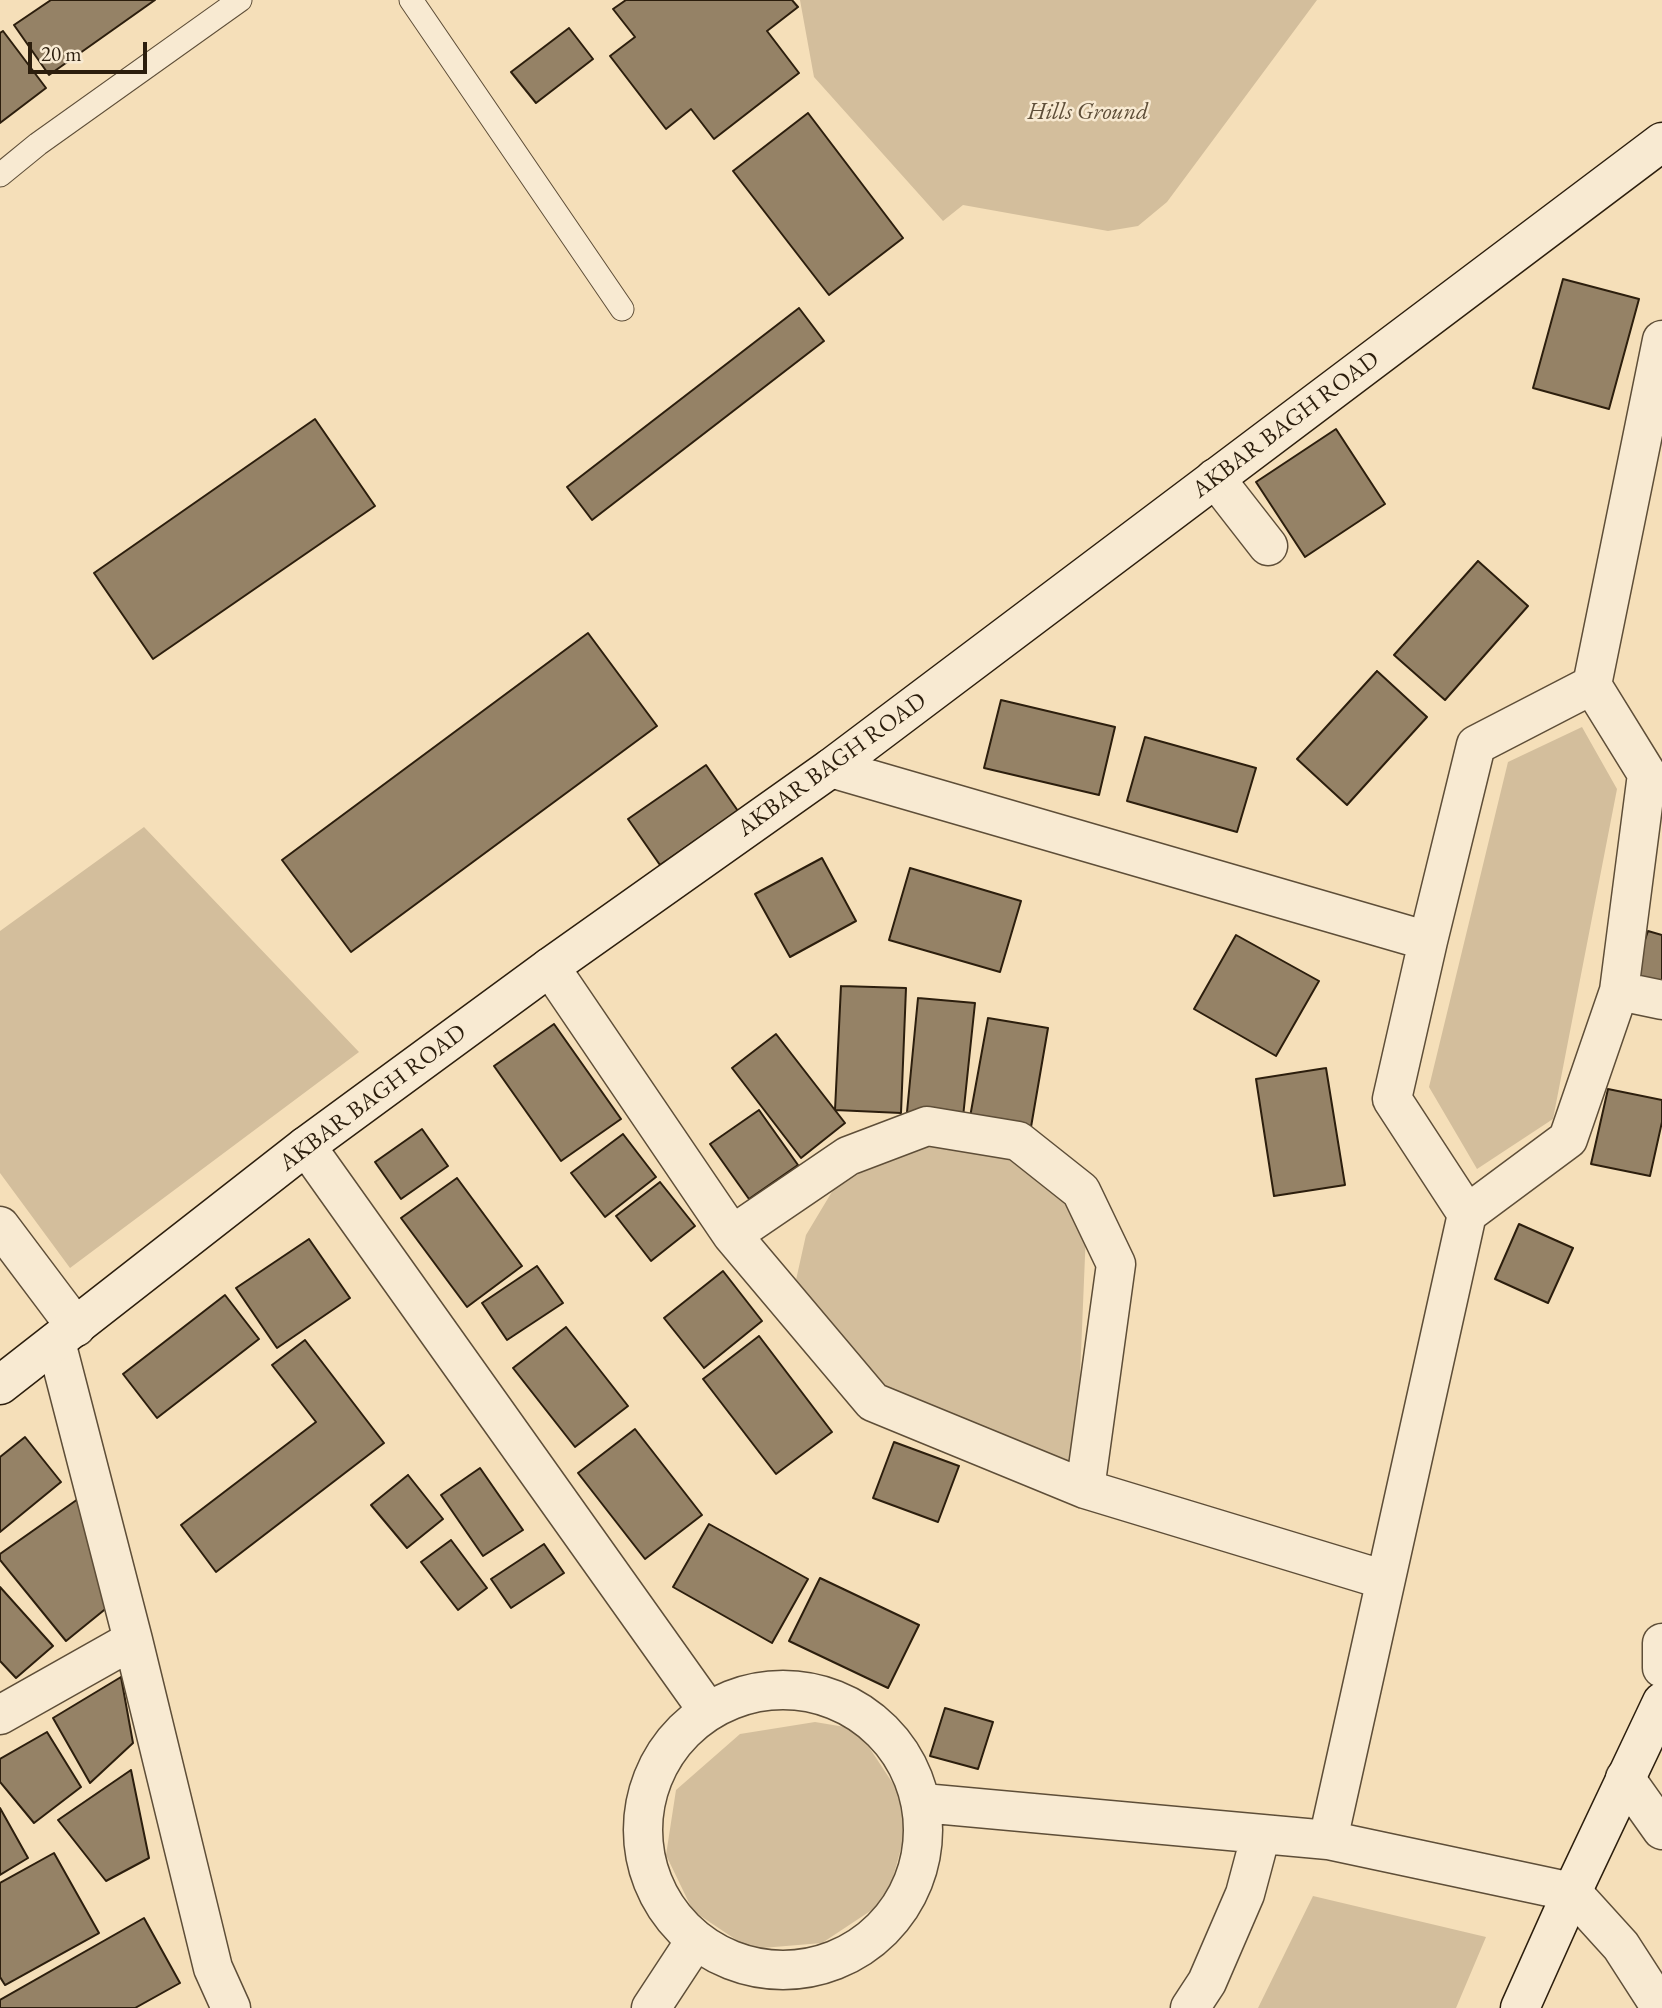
<!DOCTYPE html>
<html>
<head>
<meta charset="utf-8">
<style>
  body { margin:0 }
  #map { position:relative; width:1662px; height:2008px; overflow:hidden; background:#f5dfb9; font-family:"EB Garamond",serif }
  canvas { display:block }
  .scale { position:absolute; left:28px; top:42px; width:119px; height:32px; box-sizing:border-box; border:4px solid #2c1e0d; border-top:0; padding-left:9px; font-size:21px; line-height:24px; white-space:nowrap; color:#2c1e0d; -webkit-text-stroke:5px #f8ead2; paint-order:stroke }
</style>
</head>
<body>
<div id="map">
<canvas width="1662" height="2008"></canvas>
<div class="scale">20 m</div>
</div>
<script>
const g = document.querySelector('canvas').getContext('2d');
g.lineJoin = 'round';
function fillPath(path, color) { g.fillStyle = color; g.fill(path, 'evenodd'); }
const poly = rows => new Path2D(rows.map(r => 'M' + r).join(''));
function stroke(path, color, width, dash) { g.strokeStyle = color; g.lineWidth = width; g.lineCap = dash ? 'butt' : 'round'; g.setLineDash(dash || []); g.stroke(path); }
function write(font, color, halo, rows, align = 'center') {
  g.font = font + ' "EB Garamond",serif'; g.lineWidth = 5; g.setLineDash([]); g.textBaseline = 'middle'; g.strokeStyle = halo; g.fillStyle = color; for (const [text, x, y, turn = 0] of rows) {
    g.save(); g.translate(x, y); g.rotate((+turn || 0) * Math.PI / 180); g.textAlign = isNaN(turn) ? turn : align; if (halo) g.strokeText(text, 0, 0); g.fillText(text, 0, 0); g.restore();
  }
}
fillPath(poly([
  [800,0,1317,0,1167,202,1138,226,1108,231,963,205,943,221,814,77],
  [1582,727,1617,789,1553,1119,1477,1169,1429,1087,1508,762],
  [144,827,359,1052,70,1268,0,1173,0,931],
  [905,1145,968,1145,1028,1157,1087,1208,1076,1473,877,1393,794,1289,806,1235,833,1190],
  [815,1722,857,1729,911,1811,887,1900,822,1943,750,1949,693,1911,666,1855,676,1790,740,1734],
  [1313,1896,1486,1937,1456,2008,1258,2008]
]), '#d3be9c');
const building = poly([
  [51,0,155,0,49,75,14,25,51,0],
  [626,0,792,0,798,7,767,31,799,73,714,139,691,109,666,129,610,56,635,37,613,9,626,0],
  [569,28,593,59,536,103,511,72,569,28],
  [3,31,46,88,0,123,0,33,3,31],
  [808,113,903,238,829,295,733,171,808,113],
  [1563,279,1639,299,1609,409,1533,388,1563,279],
  [799,308,824,341,592,520,567,487,799,308],
  [315,419,375,506,153,659,94,573,315,419],
  [1336,429,1385,504,1305,557,1256,482,1336,429],
  [1478,561,1528,606,1445,700,1394,655,1478,561],
  [588,633,657,726,351,952,282,860,588,633],
  [1377,671,1427,717,1347,805,1297,759,1377,671],
  [1001,700,1115,727,1099,795,984,768,1001,700],
  [1145,737,1256,768,1237,832,1127,801,1145,737],
  [706,765,738,811,660,865,628,819,706,765],
  [822,858,856,921,790,957,755,894,822,858],
  [910,868,1021,901,1000,972,889,940,910,868],
  [1648,931,1662,935,1662,982,1633,975,1648,931],
  [1236,935,1319,981,1276,1056,1194,1009,1236,935],
  [841,986,906,988,901,1113,835,1110,841,986],
  [918,998,975,1003,963,1117,907,1112,918,998],
  [988,1018,1048,1028,1031,1127,970,1117,988,1018],
  [554,1024,621,1119,561,1161,494,1066,554,1024],
  [776,1034,845,1123,801,1158,732,1068,776,1034],
  [1326,1068,1345,1185,1274,1196,1256,1079,1326,1068],
  [1608,1089,1662,1100,1662,1122,1650,1176,1591,1164,1608,1089],
  [759,1110,798,1165,749,1199,710,1144,759,1110],
  [422,1129,448,1166,401,1199,375,1162,422,1129],
  [623,1134,656,1177,605,1217,571,1173,623,1134],
  [457,1178,522,1266,467,1307,401,1218,457,1178],
  [660,1182,695,1226,651,1261,616,1216,660,1182],
  [1519,1224,1573,1248,1548,1303,1495,1279,1519,1224],
  [309,1239,350,1298,277,1348,236,1288,309,1239],
  [537,1266,563,1303,507,1340,482,1303,537,1266],
  [723,1271,762,1321,704,1368,664,1318,723,1271],
  [225,1295,259,1339,157,1418,123,1374,225,1295],
  [566,1327,628,1406,575,1447,513,1368,566,1327],
  [759,1336,832,1432,776,1474,703,1379,759,1336],
  [305,1340,384,1443,216,1572,181,1525,316,1422,272,1365,305,1340],
  [635,1429,702,1515,645,1559,578,1473,635,1429],
  [25,1437,61,1482,0,1532,0,1457,25,1437],
  [894,1442,959,1466,938,1522,873,1498,894,1442],
  [480,1468,523,1530,483,1556,441,1495,480,1468],
  [408,1475,443,1519,407,1548,371,1505,408,1475],
  [78,1499,114,1602,66,1641,0,1560,0,1554,78,1499],
  [709,1524,808,1579,772,1643,673,1587,709,1524],
  [451,1540,487,1588,458,1610,421,1562,451,1540],
  [544,1544,564,1573,511,1608,491,1579,544,1544],
  [820,1578,919,1625,888,1688,789,1641,820,1578],
  [0,1587,53,1646,16,1678,0,1661,0,1587],
  [121,1677,133,1743,90,1783,53,1718,121,1677],
  [945,1708,993,1722,978,1769,930,1756,945,1708],
  [47,1732,81,1787,34,1823,0,1782,0,1759,47,1732],
  [131,1770,149,1858,106,1881,58,1820,131,1770],
  [0,1808,28,1858,0,1875,0,1808],
  [54,1853,99,1933,5,1985,0,1977,0,1883,54,1853],
  [144,1918,180,1983,135,2008,0,2008,0,2000,144,1918]
]);
fillPath(building, '#958266');
stroke(building, '#2c1e0d', 2);
const lane = poly([
  [411,0,622,309],
  [0,175,38,144,240,0]
]);
const street = poly([
  [1215,478,1268,546],
  [831,768,1428,941],
  [550,967,732,1235,873,1402,1085,1489,1385,1580],
  [1619,991,1662,1000],
  [306,1146,708,1711],
  [1467,1214,1392,1099,1428,941,1476,745,1592,685],
  [0,1226,76,1327],
  [732,1235,848,1156,927,1126,1018,1141,1081,1191,1116,1264,1085,1489],
  [56,1342,133,1640,213,1968,231,2008],
  [1662,1643,1662,1668],
  '643 1830a140 140 0 1 1 280 0a140 140 0 1 1-280 0Z',
  [0,1715,133,1640],
  [1625,1778,1662,1830],
  [923,1803,1328,1840,1572,1892,1621,1946,1661,2008],
  [1328,1840,1467,1214,1568,1139,1619,991,1647,774,1592,685,1662,340],
  [651,2008,695,1941],
  [1190,2008,1207,1982,1245,1894,1261,1834]
]);
const secondary = poly([
  [0,1385,306,1146,550,967,831,768,1662,142],
  [1520,2008,1572,1892,1662,1702]
]);
stroke(lane, '#5e4e38', 25);
stroke(street, '#5e4e38', 41);
stroke(secondary, '#2c1e0d', 41);
stroke(lane, '#f8ead2', 23);
stroke(street, '#f8ead2', 38);
stroke(secondary, '#f8ead2', 38);
write('italic 24px', '#5e4e38', '#f8ead2', [
  ["Hills Ground",1088,112]
]);
write('24px', '#2c1e0d', '#f8ead2', [
  ["AKBAR BAGH ROAD",1286,425,-37],
  ["AKBAR BAGH ROAD",832,765,-36],
  ["AKBAR BAGH ROAD",373,1098,-37]
]);
</script>
</body>
</html>
